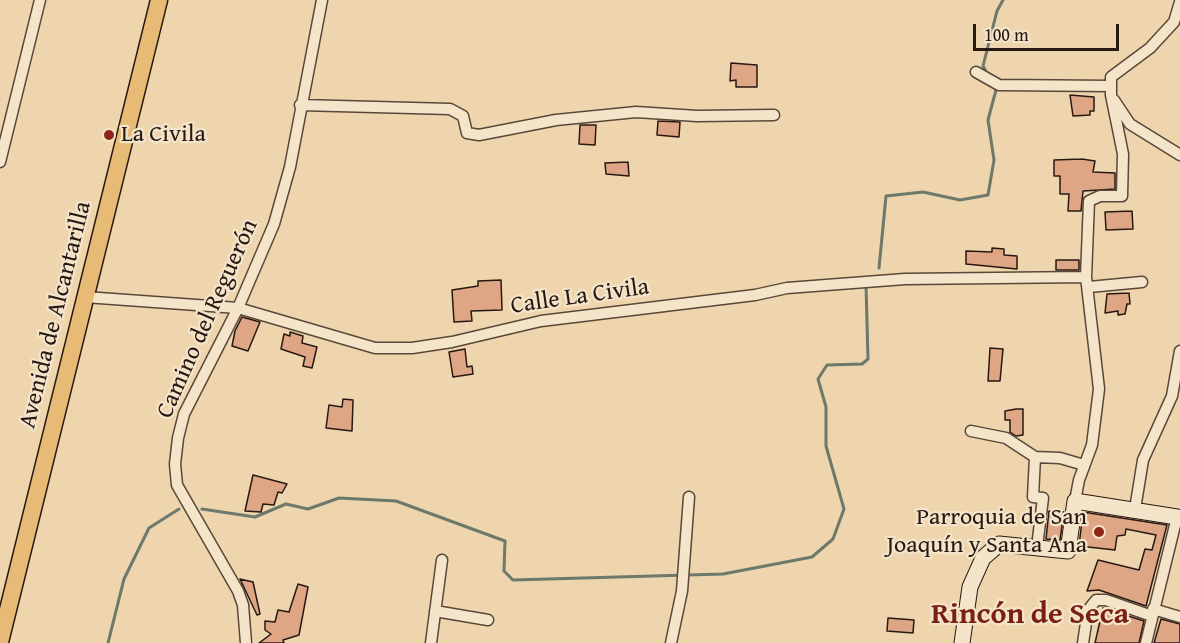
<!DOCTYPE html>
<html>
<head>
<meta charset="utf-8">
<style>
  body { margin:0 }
  #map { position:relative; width:1180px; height:643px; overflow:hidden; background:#eed5ad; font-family:"Gentium Book Plus",serif }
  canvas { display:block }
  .scale { position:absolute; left:973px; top:24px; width:146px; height:27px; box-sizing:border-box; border:3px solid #271912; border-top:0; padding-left:8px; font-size:18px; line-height:21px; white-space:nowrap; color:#271912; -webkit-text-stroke:4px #f4e4ca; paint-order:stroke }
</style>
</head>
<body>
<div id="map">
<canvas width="1180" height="643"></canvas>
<div class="scale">100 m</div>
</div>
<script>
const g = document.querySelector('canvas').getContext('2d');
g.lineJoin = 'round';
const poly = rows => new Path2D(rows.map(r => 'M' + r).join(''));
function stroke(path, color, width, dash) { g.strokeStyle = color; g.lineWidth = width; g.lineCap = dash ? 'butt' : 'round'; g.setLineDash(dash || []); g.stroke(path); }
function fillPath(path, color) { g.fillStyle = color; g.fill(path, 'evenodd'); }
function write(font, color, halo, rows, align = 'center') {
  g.font = font + ' "Gentium Book Plus",serif'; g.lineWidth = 4.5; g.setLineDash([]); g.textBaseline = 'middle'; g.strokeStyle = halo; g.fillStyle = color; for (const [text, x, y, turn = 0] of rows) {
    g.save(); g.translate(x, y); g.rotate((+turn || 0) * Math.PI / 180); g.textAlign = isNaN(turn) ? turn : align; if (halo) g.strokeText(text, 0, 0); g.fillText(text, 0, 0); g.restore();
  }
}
stroke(poly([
  [988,75,983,66,997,11,1003,0],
  [879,268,886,196,923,192,960,200,988,195,994,160,988,120,996,90,994,86],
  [202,509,255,517,286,504,308,509,339,498,396,501,505,541,504,571,513,580,723,574,812,557,833,539,844,509,826,446,826,407,818,379,827,365,862,364,868,359,866,285],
  [108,643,124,579,149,528,179,509]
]), '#6d796a', 3);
const building = poly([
  [731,63,757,65,757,87,736,87,736,80,730,81,731,63],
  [1070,95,1094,97,1094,111,1090,111,1090,115,1073,116,1070,95],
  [658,121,680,122,679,137,657,135,658,121],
  [580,125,596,125,595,145,579,144,580,125],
  [1082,159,1095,161,1093,172,1115,173,1115,189,1083,191,1081,211,1068,211,1069,194,1060,194,1060,176,1054,176,1054,160,1082,159],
  [628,162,629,176,606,174,605,163,628,162],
  [1132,211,1133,229,1106,230,1105,212,1132,211],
  [992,248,1004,249,1004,255,1017,256,1017,269,966,264,966,251,992,252,992,248],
  [1056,260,1079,260,1079,270,1056,270,1056,260],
  [501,280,502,310,471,311,472,321,454,322,452,290,478,286,478,281,501,280],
  [1129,293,1130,304,1127,304,1125,314,1118,315,1118,311,1105,313,1107,294,1129,293],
  [242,317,260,322,248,351,232,346,235,331,242,317],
  [290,332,303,336,302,343,317,347,312,368,303,366,305,357,281,349,284,334,290,336,290,332],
  [990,348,1003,349,1000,381,988,381,990,348],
  [465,349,467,367,472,366,473,374,453,377,449,352,465,349],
  [343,399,353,400,352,431,326,428,329,405,342,407,343,399],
  [1016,409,1023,409,1023,435,1016,436,1010,432,1010,420,1005,420,1005,411,1016,409],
  [253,475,287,484,282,493,278,492,274,505,263,504,261,512,245,511,253,475],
  [1049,511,1064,512,1060,540,1046,539,1049,511],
  [1083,512,1167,525,1146,606,1099,590,1087,591,1098,560,1139,570,1145,549,1152,550,1156,535,1126,529,1125,535,1117,536,1115,550,1079,546,1083,512],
  [240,579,253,582,260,614,257,615,240,579],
  [298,584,308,587,299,635,283,640,284,643,259,643,271,634,265,630,265,621,275,622,278,610,289,612,298,584],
  [1103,608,1144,621,1139,643,1095,643,1103,608],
  [888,618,914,620,913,633,887,631,888,618],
  [1161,619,1180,624,1180,643,1154,643,1161,619]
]);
fillPath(building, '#dfa685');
stroke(building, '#271912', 1.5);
const minor = poly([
  [976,72,999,85,1111,86],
  [1114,100,1130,124,1180,155],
  [300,105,450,109,463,116,467,133,479,135,556,120,636,112,697,116,774,115],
  [0,162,40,0],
  [1089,287,1142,282],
  [85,297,238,308,375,348,412,348,452,342,541,321,755,295,787,288,905,279,1086,277],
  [971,431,1006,438,1035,457,1060,458,1084,465],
  [1035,457,1033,497,1043,498,1037,547],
  [1075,501,1079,480,1092,445,1099,389,1086,277,1089,201,1100,196,1122,196,1123,154,1111,95,1111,77,1150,48,1174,22,1180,2],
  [1135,509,1143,460,1172,396,1180,351],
  [1153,609,1180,617],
  [435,611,488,620],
  [246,643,243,605,238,591,177,485,175,464,178,438,184,414,238,308,274,224,290,167,322,0],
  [431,643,442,560],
  [671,643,682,591,689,497],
  [1083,643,1088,610,1096,600,1106,600,1152,616],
  [1146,643,1177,517,1180,517]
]);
const secondary = poly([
  [962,643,970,587,983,558,999,544,1068,551,1075,501,1177,517]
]);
const primary = poly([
  [0,642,159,0]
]);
stroke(minor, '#594839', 13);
stroke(secondary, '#271912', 17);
stroke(primary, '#271912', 19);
stroke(minor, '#f4e4ca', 10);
stroke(secondary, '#f4e4ca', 15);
stroke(primary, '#e7ba76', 16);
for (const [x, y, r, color] of [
  [109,135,6,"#8f2418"],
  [1099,532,6,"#8f2418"]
]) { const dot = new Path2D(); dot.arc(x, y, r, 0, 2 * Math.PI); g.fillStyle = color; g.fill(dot); stroke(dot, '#f4e4ca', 2); }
write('24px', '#271912', '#f4e4ca', [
  ["La Civila",121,135],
  ["Parroquia de San",1087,518,"right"],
  ["Joaquín y Santa Ana",1087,546,"right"]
], 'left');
write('24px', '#271912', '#f4e4ca', [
  ["Calle La Civila",580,297,-8],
  ["Avenida de Alcantarilla",56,315,-76],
  ["Camino del Reguerón",208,319,-66]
]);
write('bold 30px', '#7a1f14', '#f4e4ca', [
  ["Rincón de Seca",1030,615]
]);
</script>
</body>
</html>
